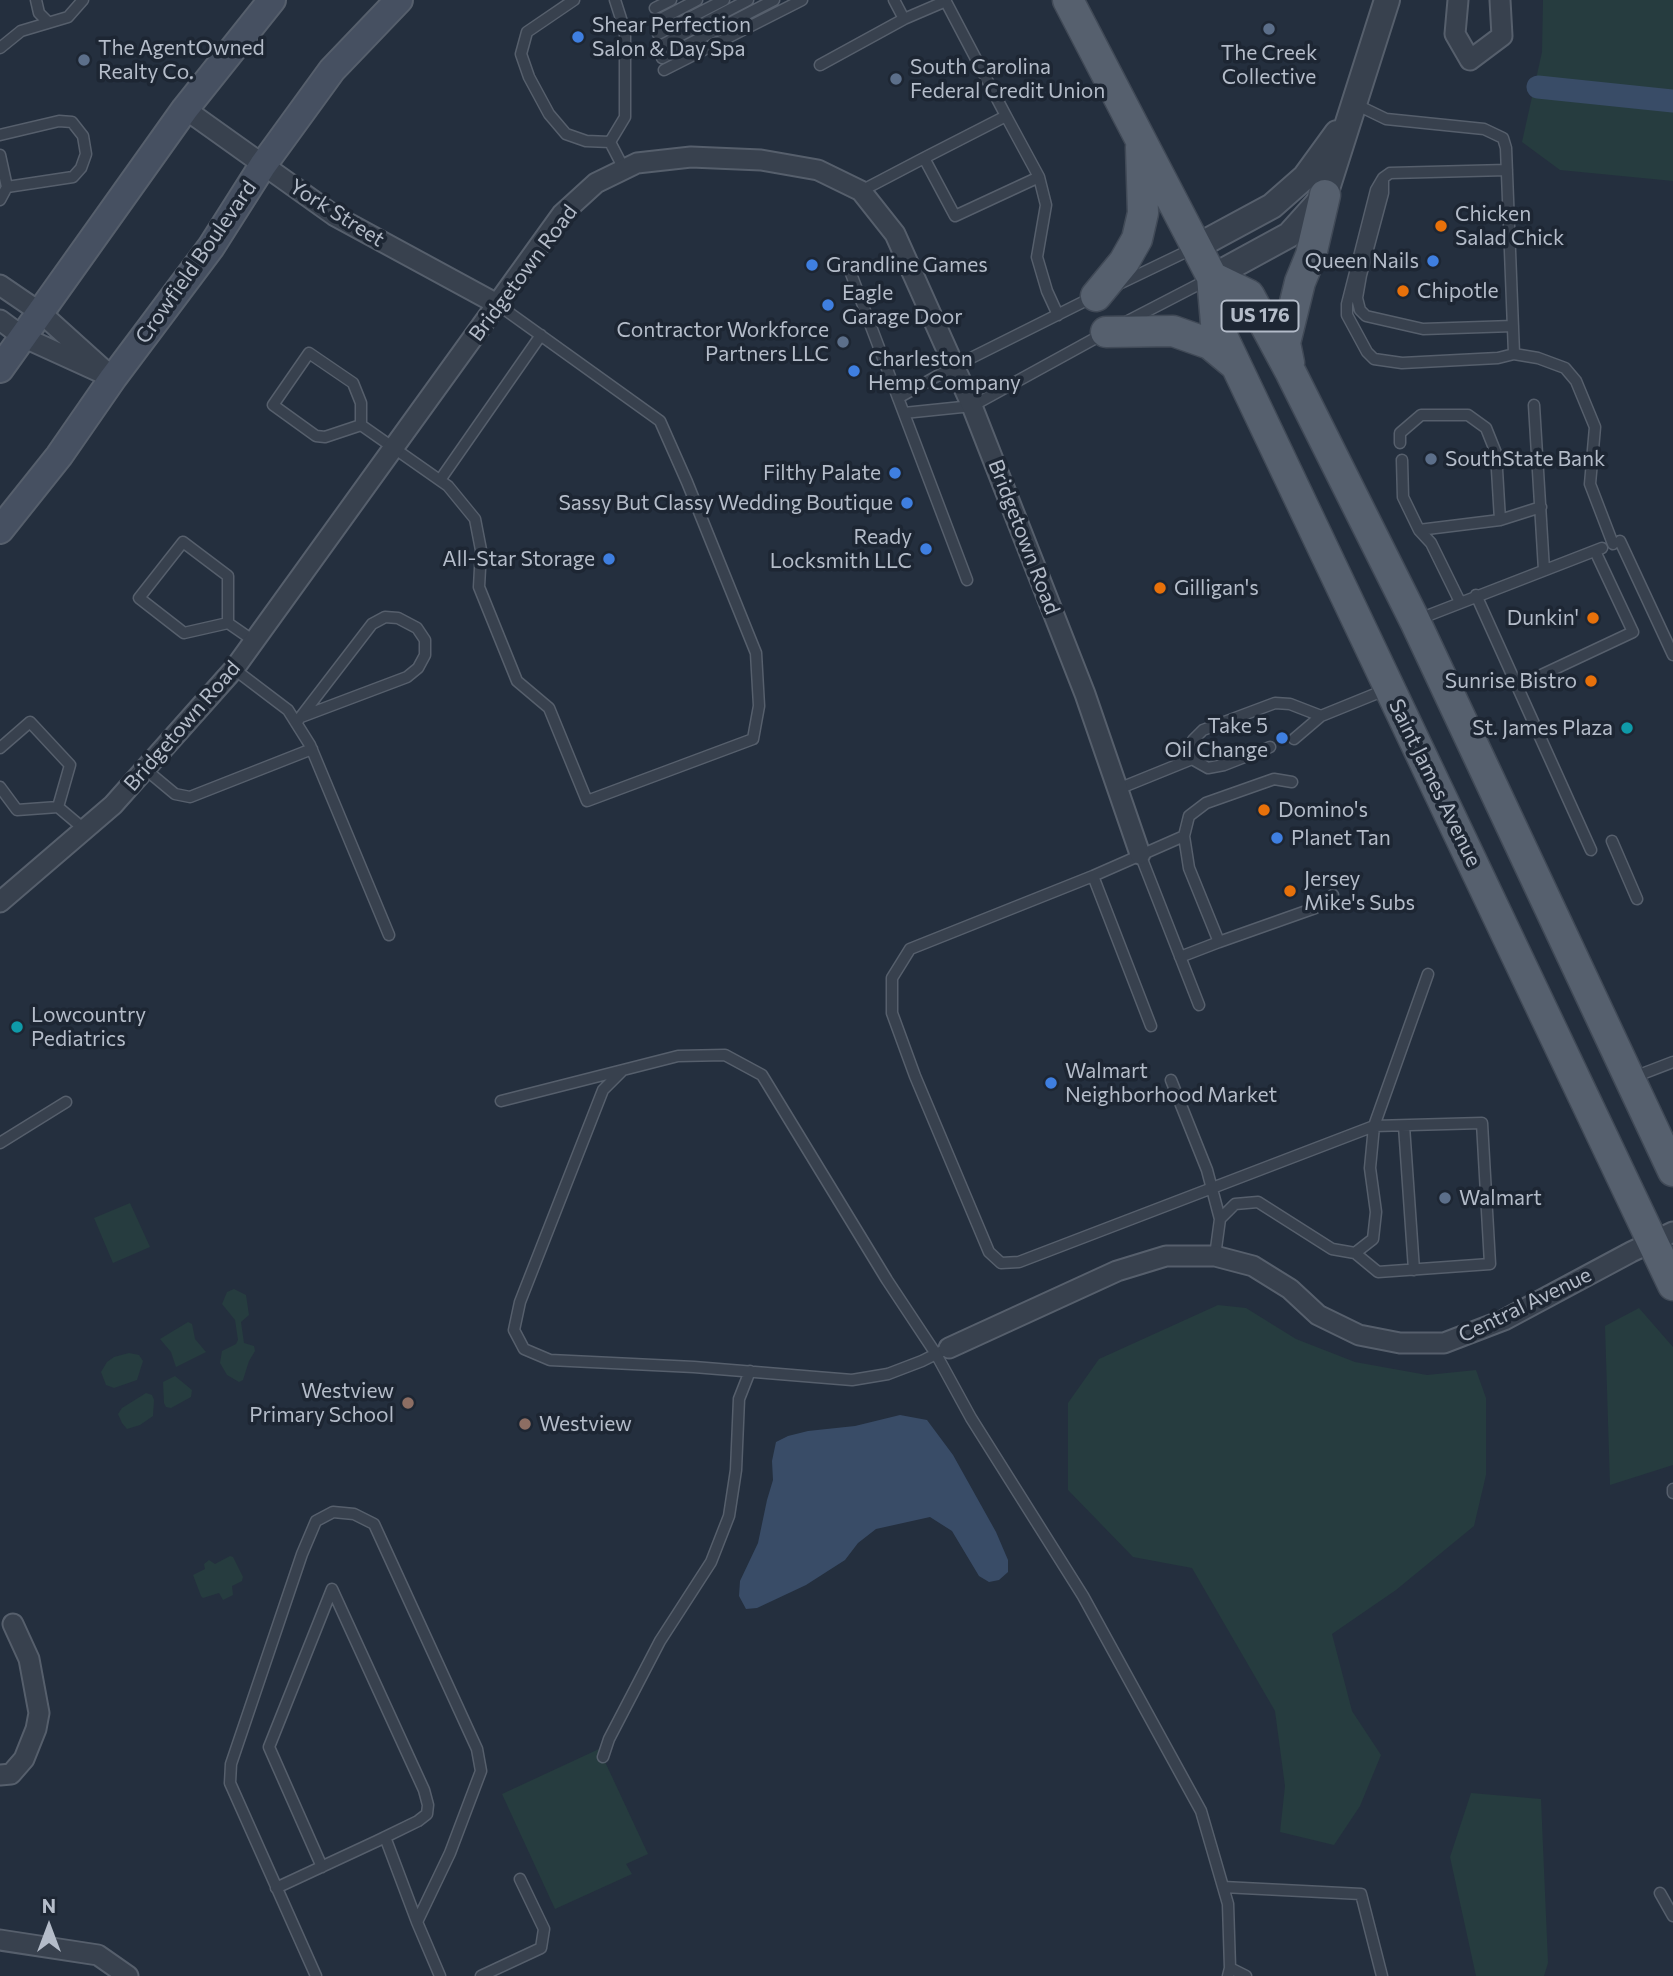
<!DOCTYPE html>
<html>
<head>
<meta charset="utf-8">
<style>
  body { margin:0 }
  #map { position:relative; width:1673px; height:1976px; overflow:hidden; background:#242f3e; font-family:Commissioner,sans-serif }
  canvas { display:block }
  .north { position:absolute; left:14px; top:1892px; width:70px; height:70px; -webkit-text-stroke:5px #1d2633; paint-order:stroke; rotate:0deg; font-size:19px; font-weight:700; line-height:28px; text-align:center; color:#b4bcc9 }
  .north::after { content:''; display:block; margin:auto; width:24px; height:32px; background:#b4bcc9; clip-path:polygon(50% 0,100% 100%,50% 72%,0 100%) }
</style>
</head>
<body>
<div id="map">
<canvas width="1673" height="1976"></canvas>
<div class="north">N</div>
</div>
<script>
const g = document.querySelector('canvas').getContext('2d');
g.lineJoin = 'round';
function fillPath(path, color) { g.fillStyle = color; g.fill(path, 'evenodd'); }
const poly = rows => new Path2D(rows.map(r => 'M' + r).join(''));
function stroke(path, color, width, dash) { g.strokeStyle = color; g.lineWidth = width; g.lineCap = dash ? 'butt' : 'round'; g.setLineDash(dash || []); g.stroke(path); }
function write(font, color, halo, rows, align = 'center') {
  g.font = font + ' Commissioner,sans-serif'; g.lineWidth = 7; g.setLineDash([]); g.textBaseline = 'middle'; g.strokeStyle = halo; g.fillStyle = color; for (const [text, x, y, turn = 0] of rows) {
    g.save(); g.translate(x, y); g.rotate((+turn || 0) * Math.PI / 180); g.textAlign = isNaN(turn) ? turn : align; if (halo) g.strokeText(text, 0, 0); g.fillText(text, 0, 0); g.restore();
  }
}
fillPath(poly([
  [1543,0,1673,0,1673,181,1560,170,1522,142,1542,52],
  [130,1203,150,1247,113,1263,94,1218],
  [234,1289,246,1295,249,1315,241,1322,244,1343,254,1346,255,1351,249,1361,243,1380,239,1382,227,1375,220,1363,222,1351,236,1344,238,1340,235,1320,222,1304,227,1292],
  [1218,1305,1246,1308,1296,1339,1355,1362,1427,1375,1476,1370,1486,1398,1486,1475,1474,1526,1396,1590,1332,1634,1352,1711,1381,1755,1360,1806,1334,1845,1280,1832,1285,1786,1275,1711,1192,1568,1133,1557,1068,1490,1068,1403,1099,1359],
  [1639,1308,1673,1347,1673,1465,1610,1485,1605,1326],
  [188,1322,192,1324,195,1339,206,1352,176,1367,171,1352,160,1339],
  [129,1353,139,1355,143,1361,137,1380,114,1388,106,1385,101,1372,107,1362,114,1357],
  [175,1376,192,1390,191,1397,171,1408,166,1407,164,1403,163,1382],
  [146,1393,152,1395,154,1400,153,1416,140,1425,127,1429,122,1423,118,1414,122,1408],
  [230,1556,233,1557,243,1577,242,1581,232,1586,233,1595,223,1600,219,1593,203,1598,201,1596,193,1575,205,1569,204,1564,209,1560,215,1564],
  [599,1749,648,1854,626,1864,632,1874,555,1909,502,1794],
  [1471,1793,1541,1799,1548,1963,1544,1976,1476,1976,1450,1857]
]), '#263c3f');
fillPath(poly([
  [900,1415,927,1420,953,1455,996,1532,1008,1560,1008,1572,999,1580,989,1582,979,1576,952,1531,930,1517,876,1529,858,1543,845,1560,806,1585,757,1608,746,1609,739,1596,740,1581,758,1543,767,1500,773,1480,772,1461,776,1442,788,1436,808,1431,855,1426]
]), '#394c67');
stroke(poly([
  [1538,87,1673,101]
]), '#394c67', 23);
const service = poly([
  [36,0,39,13,48,22],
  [574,0,527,32,521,54,529,77,549,114,566,134,586,141,610,142],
  [894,0,904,19,946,1],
  [945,0,1006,116],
  [655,8,671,0],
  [657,21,697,0],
  [658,34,724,0],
  [660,46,748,0],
  [0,48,21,31,68,17,83,0],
  [662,58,774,0],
  [820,65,904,19],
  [664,70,802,0],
  [1355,104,1386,119,1484,129,1503,138,1506,148,1514,354,1538,358,1565,368,1576,381,1595,427,1590,484,1613,544],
  [0,135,59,121,72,122,83,136,86,154,81,168,73,177,7,187],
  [610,142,625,117,625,31,615,0],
  [610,142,624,169],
  [0,155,7,187,0,200],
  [1507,170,1390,173,1383,178,1376,190,1347,304,1347,315,1367,352,1374,359,1402,363,1498,358,1514,354],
  [1039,177,1046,205,1037,257,1047,291,1058,315],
  [1383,178,1383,193,1361,275,1357,298,1360,310,1366,316,1423,329,1513,326],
  [861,191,924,158,1006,116,1039,177,955,216,924,158],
  [850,271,967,580],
  [1119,284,1194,248],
  [1126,322,1209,279],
  [898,398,955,366,1093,297],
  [1534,405,1544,570],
  [904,413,972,406,1103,334],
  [361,425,325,437,316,436,273,405,309,353,353,383,361,403,361,425,448,486,475,519,481,550,479,587,517,681,549,708,587,801,753,739,759,706,756,653,687,482,660,421,497,304],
  [1400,443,1400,433,1421,415,1468,415,1486,428,1496,453,1500,520],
  [1402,460,1403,497,1419,530,1431,543,1460,602],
  [440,480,541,335],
  [1419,530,1500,520,1541,507],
  [1620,541,1673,655],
  [1476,595,1591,850],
  [1419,619,1602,548],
  [228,623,184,633,139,598,183,542,228,576,228,623,254,641],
  [234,669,288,710,310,745,389,935],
  [1518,686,1633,632,1595,551],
  [296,723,372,624,385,617,398,618,417,628,425,640,425,655,418,668,407,677,301,717],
  [1294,739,1321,716,1385,690],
  [0,748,30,722,70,765,58,807],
  [1192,759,1193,740,1203,730,1275,703,1290,704,1321,716],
  [1192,759,1208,768,1224,765,1270,747],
  [145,769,175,794,190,797,312,749],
  [0,787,17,810,58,807,84,829],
  [1118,789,1192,759],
  [1184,836,1093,876,910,949,892,978,892,1013,915,1076,989,1252,1001,1263,1019,1262,1374,1126,1482,1123,1490,1264,1378,1272,1355,1253],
  [1612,841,1637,899],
  [1140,854,1199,1005],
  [1093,876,1151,1026],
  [1219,942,1315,908,1333,895],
  [1180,957,1219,942,1189,868,1184,836,1189,816,1206,803,1274,779,1292,782],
  [1634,1077,1673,1062],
  [1171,1080,1207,1170,1220,1219],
  [501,1101,623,1070],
  [1404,1126,1414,1270],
  [0,1143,66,1102],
  [1215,1256,1220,1219,1235,1204,1258,1202,1332,1249,1355,1253,1373,1239,1376,1212,1370,1168,1374,1126,1428,974],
  [949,1348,936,1354,922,1361,888,1374,852,1380,694,1367,550,1360,524,1349,514,1330,520,1302,603,1090,623,1070,678,1056,725,1055,762,1075,887,1280,936,1354,971,1418,1083,1596,1201,1811,1228,1904,1230,1968,1228,1976],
  [1673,1489,1673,1493],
  [603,1757,609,1739,660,1641,711,1562,729,1516,736,1470,739,1399,750,1371],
  [385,1837,417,1922],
  [1223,1887,1361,1894,1382,1976],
  [276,1888,377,1841,418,1821,427,1814,428,1805,424,1790,332,1589,269,1747,322,1867],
  [1660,1893,1673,1916],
  [1230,1968,1246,1976],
  [316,1976,230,1783,231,1764,302,1554,316,1521,333,1512,354,1514,374,1524,477,1749,481,1771,450,1853,417,1922,440,1976],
  [481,1976,541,1948,544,1929,520,1879]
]);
const minor = poly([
  [1458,0,1455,34,1470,60,1502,36,1500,0],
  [185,109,335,216,497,304],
  [0,285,41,313,113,378,23,337,0,320],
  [0,902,113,805,234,669,562,214,596,183,637,163,691,157,761,160,818,170,861,191,895,234,972,406,1085,694,1140,854],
  [949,1348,1117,1271,1166,1256,1215,1256,1253,1266,1290,1289,1318,1315,1359,1335,1400,1343,1444,1343,1504,1320,1631,1252,1673,1232],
  [0,1775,11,1774,24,1759,36,1729,39,1713,29,1659,13,1624],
  [0,1940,98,1955,128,1976]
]);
const tertiary = poly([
  [1198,246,1272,206,1305,177,1337,133],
  [1212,277,1289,235,1325,195,1387,0]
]);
const secondary = poly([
  [0,369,185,109,272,0],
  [0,530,59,456,113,378,211,247,263,165,332,70,399,0]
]);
const primary = poly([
  [1068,0,1212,277,1216,323,1673,1285],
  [1212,277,1249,295,1291,373,1415,621,1673,1171],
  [1096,296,1124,262,1137,239,1143,213,1141,147],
  [1106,332,1173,331,1210,344,1233,363],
  [1289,363,1285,343,1300,282,1311,255,1325,195]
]);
stroke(service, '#565f6c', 13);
stroke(minor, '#565f6c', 23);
stroke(tertiary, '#565f6c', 28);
stroke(secondary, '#565f6c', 30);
stroke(primary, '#414a57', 33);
stroke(service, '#38414e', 10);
stroke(minor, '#38414e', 19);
stroke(tertiary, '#38414e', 24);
stroke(secondary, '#465061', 26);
stroke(primary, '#56606e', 30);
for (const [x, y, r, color] of [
  [1269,29,7,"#5c6f8a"],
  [578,37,7,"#3f7fe0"],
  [84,60,7,"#5c6f8a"],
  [896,79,7,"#5c6f8a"],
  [1441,226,7,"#e8710a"],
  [1433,261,7,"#3f7fe0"],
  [812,265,7,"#3f7fe0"],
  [1403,291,7,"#e8710a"],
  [828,305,7,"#3f7fe0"],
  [843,342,7,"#5c6f8a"],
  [854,371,7,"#3f7fe0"],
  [1431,459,7,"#5c6f8a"],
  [895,473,7,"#3f7fe0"],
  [907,503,7,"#3f7fe0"],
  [926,549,7,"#3f7fe0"],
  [609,559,7,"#3f7fe0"],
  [1160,588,7,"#e8710a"],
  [1593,618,7,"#e8710a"],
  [1591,681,7,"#e8710a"],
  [1627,728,7,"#0f9aa8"],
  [1282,738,7,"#3f7fe0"],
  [1264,810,7,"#e8710a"],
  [1277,838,7,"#3f7fe0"],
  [1290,891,7,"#e8710a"],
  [17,1027,7,"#0f9aa8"],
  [1051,1083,7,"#3f7fe0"],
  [1445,1198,7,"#5c6f8a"],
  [408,1403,7,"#8d6e63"],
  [525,1424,7,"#8d6e63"]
]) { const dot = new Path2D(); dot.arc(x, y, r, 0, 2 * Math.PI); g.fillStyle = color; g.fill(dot); stroke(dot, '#1d2633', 2.5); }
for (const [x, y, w] of [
  [1260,316,77]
]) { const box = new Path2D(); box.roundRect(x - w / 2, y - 15.5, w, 31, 5); g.fillStyle = '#1d2633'; g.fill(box); stroke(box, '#b4bcc9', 2); }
write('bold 19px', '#b4bcc9', null, [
  ["US 176",1260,316]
]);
write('21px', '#b4bcc9', '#1d2633', [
  ["Shear Perfection",592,25],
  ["Salon & Day Spa",592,49],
  ["The AgentOwned",98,48],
  ["Realty Co.",98,72],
  ["The Creek",1269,53,"center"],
  ["Collective",1269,77,"center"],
  ["South Carolina",910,67],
  ["Federal Credit Union",910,91],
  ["Chicken",1455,214],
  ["Salad Chick",1455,238],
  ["Queen Nails",1419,261,"right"],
  ["Grandline Games",826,265],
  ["Chipotle",1417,291],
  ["Eagle",842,293],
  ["Garage Door",842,317],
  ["Contractor Workforce",829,330,"right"],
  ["Partners LLC",829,354,"right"],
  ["Charleston",868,359],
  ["Hemp Company",868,383],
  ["SouthState Bank",1445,459],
  ["Filthy Palate",881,473,"right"],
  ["Sassy But Classy Wedding Boutique",893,503,"right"],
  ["Ready",912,537,"right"],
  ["Locksmith LLC",912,561,"right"],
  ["All-Star Storage",595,559,"right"],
  ["Gilligan's",1174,588],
  ["Dunkin'",1579,618,"right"],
  ["Sunrise Bistro",1577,681,"right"],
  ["Take 5",1268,726,"right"],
  ["Oil Change",1268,750,"right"],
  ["St. James Plaza",1613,728,"right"],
  ["Domino's",1278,810],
  ["Planet Tan",1291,838],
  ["Jersey",1304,879],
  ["Mike's Subs",1304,903],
  ["Lowcountry",31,1015],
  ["Pediatrics",31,1039],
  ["Walmart",1065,1071],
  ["Neighborhood Market",1065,1095],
  ["Walmart",1459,1198],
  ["Westview",394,1391,"right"],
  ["Primary School",394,1415,"right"],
  ["Westview",539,1424]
], 'left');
write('21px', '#b4bcc9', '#1d2633', [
  ["York Street",337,213,32],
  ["Crowfield Boulevard",196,262,-55],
  ["Bridgetown Road",523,273,-53],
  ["Bridgetown Road",1024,537,69],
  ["Bridgetown Road",182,726,-49],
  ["Saint James Avenue",1435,783,64],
  ["Central Avenue",1525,1305,-26]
]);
</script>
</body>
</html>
